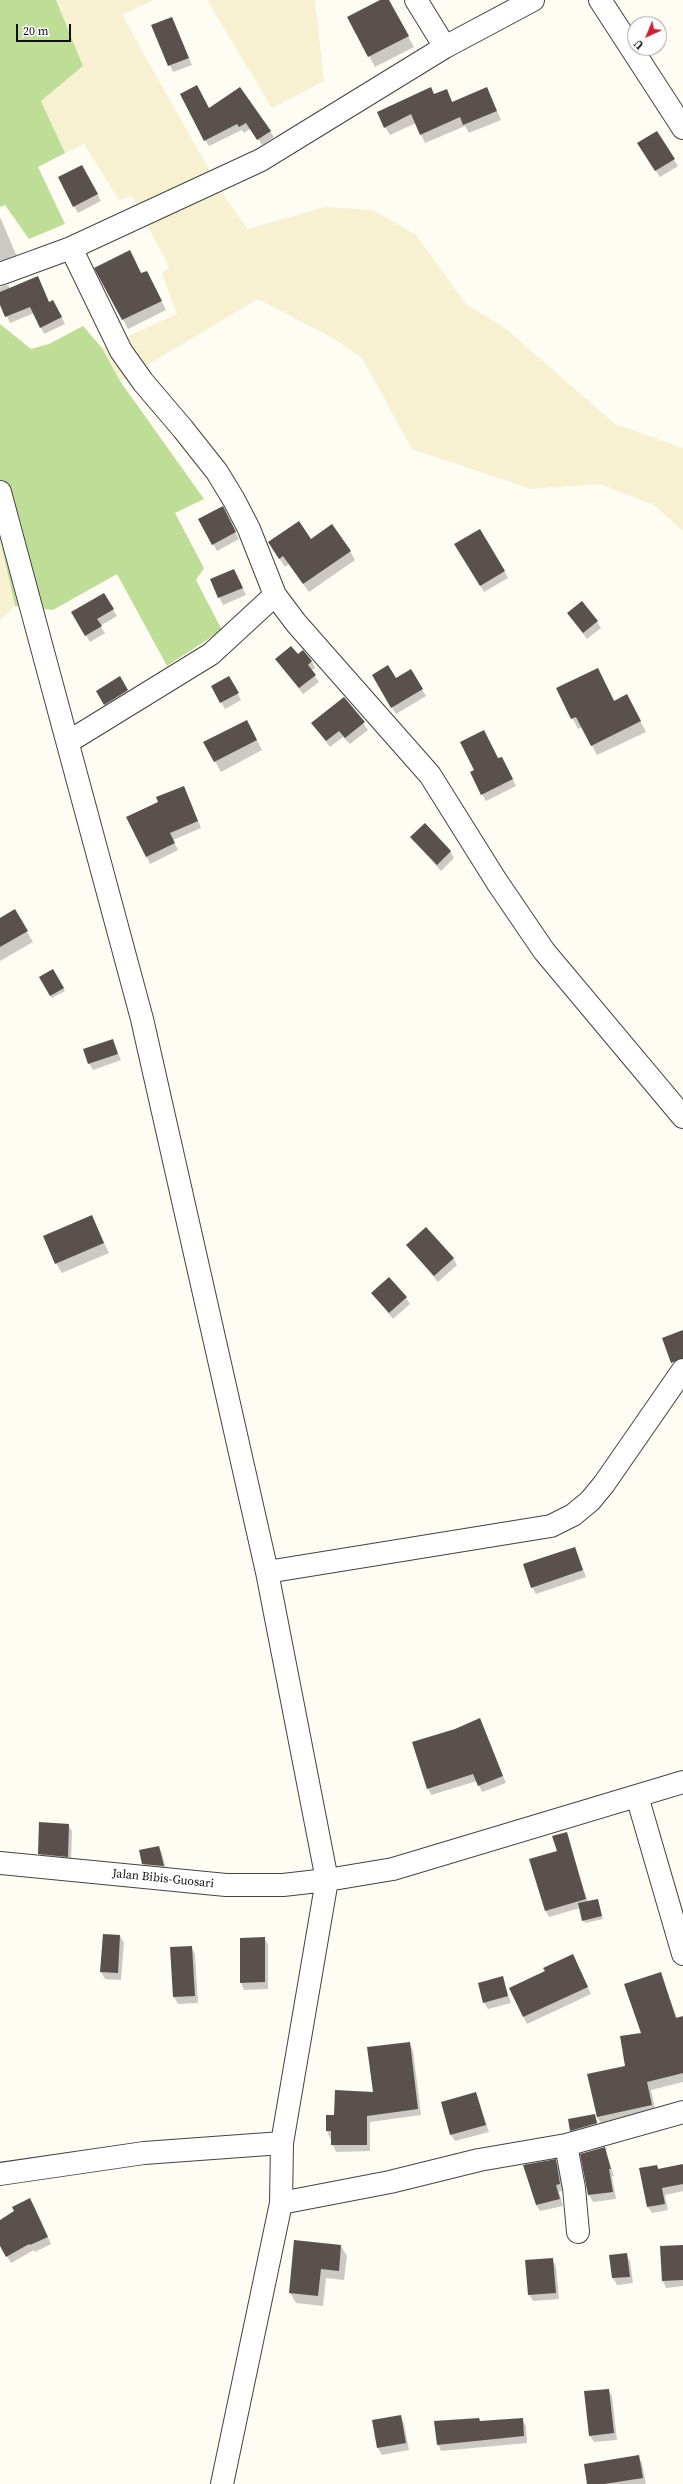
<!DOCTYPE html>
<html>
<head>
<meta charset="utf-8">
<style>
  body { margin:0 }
  #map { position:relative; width:683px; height:2484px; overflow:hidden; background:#fffcf3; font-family:"Source Serif 4",serif }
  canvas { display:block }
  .north { position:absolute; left:627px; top:16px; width:40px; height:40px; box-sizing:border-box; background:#fff; border:1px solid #9f9f9f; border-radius:50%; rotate:224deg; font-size:11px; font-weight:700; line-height:16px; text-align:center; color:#101010 }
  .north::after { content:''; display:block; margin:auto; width:14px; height:18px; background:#c91f37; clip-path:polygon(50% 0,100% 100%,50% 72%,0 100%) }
  .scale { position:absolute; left:16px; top:24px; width:55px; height:18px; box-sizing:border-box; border:2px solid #101010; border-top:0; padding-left:5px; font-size:12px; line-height:14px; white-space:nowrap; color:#101010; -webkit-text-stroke:3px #fff; paint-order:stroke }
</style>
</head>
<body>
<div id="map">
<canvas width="683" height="2484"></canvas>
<div class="north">U</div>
<div class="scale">20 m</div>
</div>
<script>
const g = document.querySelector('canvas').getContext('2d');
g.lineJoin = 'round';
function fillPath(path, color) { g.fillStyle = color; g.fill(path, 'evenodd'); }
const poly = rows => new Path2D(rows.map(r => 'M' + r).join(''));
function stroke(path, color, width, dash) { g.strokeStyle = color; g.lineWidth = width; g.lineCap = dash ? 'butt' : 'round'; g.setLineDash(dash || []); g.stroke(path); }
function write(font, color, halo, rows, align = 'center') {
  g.font = font + ' "Source Serif 4",serif'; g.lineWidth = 4; g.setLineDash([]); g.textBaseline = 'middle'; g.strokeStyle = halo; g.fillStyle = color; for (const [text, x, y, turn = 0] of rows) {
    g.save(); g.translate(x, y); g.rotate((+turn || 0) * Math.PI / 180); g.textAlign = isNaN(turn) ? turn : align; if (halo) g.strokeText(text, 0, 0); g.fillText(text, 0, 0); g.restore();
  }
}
fillPath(poly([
  [56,0,154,0,122,15,225,198,248,229,325,207,373,210,416,235,466,304,506,329,615,424,683,448,683,531,654,505,600,484,531,489,412,449,362,358,331,337,258,299,120,381,102,348,177,314,162,274,169,267,132,196,119,200,84,144,65,153,41,101,83,66],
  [207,0,315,0,324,81,272,108],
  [0,539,15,606,0,620]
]), '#f7f0d1');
fillPath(poly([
  [0,0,56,0,83,66,41,101,65,153,38,167,65,224,29,239,5,205,0,207],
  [0,324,31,349,49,344,83,326,102,348,120,381,204,499,175,513,204,568,196,580,222,630,167,666,117,574,53,610,15,606,0,539]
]), '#bede98');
fillPath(poly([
  [382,0,388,0,414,47,375,67,349,18],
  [172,18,192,65,173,72,153,26],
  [487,89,501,120,469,133,465,126,425,143,416,123,390,135,385,127,435,95,446,90,453,103],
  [209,109,270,131,274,137,262,145,251,128,244,133,242,130,209,146,205,140],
  [642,150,674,160,678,166,660,177],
  [86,173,101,201,78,213,74,206],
  [0,217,18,259,0,274],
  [142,274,151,281,166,310,128,329,112,297],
  [8,285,10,289,57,308,65,324,44,334,34,313,10,323,0,302,0,287],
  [226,514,239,539,217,551,213,544],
  [480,530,508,578,484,592,456,544],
  [274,551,350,551,355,560,309,592,289,564,285,567],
  [234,570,246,595,223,605,211,579],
  [104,594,117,616,100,626,105,633,90,642,72,613],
  [568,614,597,622,601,628,587,639],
  [297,656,312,661,315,668,311,671,319,682,303,694,281,666],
  [411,671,426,696,396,714,373,675,396,680],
  [229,677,241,700,225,709,212,686],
  [120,678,131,697,109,711,97,691],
  [603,679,615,702,633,706,646,732,597,755,582,727,578,729,557,689],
  [344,698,368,730,350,744,343,737,330,747,312,723],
  [252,731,262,750,221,772,204,742],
  [498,759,505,764,516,786,486,801,482,794],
  [187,794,201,828,173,840,178,850,150,864,128,818,159,802],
  [411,838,450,851,454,858,441,871],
  [15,911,33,942,0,961,0,919],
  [53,970,65,991,52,998,40,977],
  [112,1040,121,1060,93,1070,89,1063],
  [92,1217,109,1253,62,1273,56,1263],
  [407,1245,453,1258,457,1265,438,1282],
  [372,1293,406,1298,410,1304,393,1319],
  [683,1331,683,1367,676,1369,663,1339],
  [575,1548,586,1577,536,1594,532,1587],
  [480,1719,506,1783,482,1792,477,1781,431,1795,428,1788,456,1730],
  [68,1825,72,1831,71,1863,43,1861,39,1854],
  [566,1833,588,1902,597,1900,603,1919,585,1923,580,1908,549,1917,546,1911,558,1852],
  [159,1847,162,1853,167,1873,147,1871,143,1864],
  [120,1936,124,1943,121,1980,105,1979,101,1972],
  [241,1938,264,1938,268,1944,268,1989,244,1990,241,1983],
  [191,1947,195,1954,198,2003,178,2004,174,1997],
  [576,1962,591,1994,527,2024,510,1989,546,1972],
  [660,1974,677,2018,683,2017,683,2082,651,2090,656,2113,602,2125,597,2117,588,2075,626,2066,642,2033],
  [502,1977,511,2003,488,2009,484,2002],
  [409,2043,413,2050,421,2115,370,2122,370,2151,336,2152,327,2131,335,2116,374,2093],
  [476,2093,489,2132,455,2141,451,2135],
  [596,2118,598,2126,573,2133,571,2130],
  [604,2148,614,2176,612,2176,616,2199,593,2202,589,2195,582,2155],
  [555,2161,559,2167,564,2190,559,2192,563,2206,540,2211,536,2205],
  [683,2165,683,2191,665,2195,668,2210,652,2213,648,2207,657,2166,659,2170],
  [34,2206,51,2244,35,2252,34,2250,11,2263,0,2244,0,2221],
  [341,2246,347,2256,344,2280,326,2278,323,2306,296,2303,290,2293],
  [683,2246,683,2286,666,2288,663,2281,661,2247],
  [626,2254,630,2261,633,2283,617,2285,613,2278,610,2256],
  [552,2259,556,2266,559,2299,533,2301,529,2294],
  [608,2390,612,2396,617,2440,594,2442,590,2436],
  [400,2416,404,2423,409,2450,382,2455,378,2448,373,2421],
  [479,2419,481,2422,522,2419,526,2426,527,2443,441,2451,438,2444],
  [638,2456,642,2463,646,2484,588,2484]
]), '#0003');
fillPath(poly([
  [380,0,389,0,409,36,368,57,347,17],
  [172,17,189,58,168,66,151,25],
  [197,85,209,108,240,87,271,131,257,140,246,123,239,127,237,124,204,141,180,94],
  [431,87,434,94,447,89,452,102,487,87,497,111,463,125,460,117,420,135,411,114,384,128,377,112],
  [657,131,675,159,655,171,637,143],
  [82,165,98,194,73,207,58,177],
  [130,250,141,273,147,271,162,301,122,320,94,268],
  [38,276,49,302,53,300,62,317,40,328,30,307,5,317,0,305,0,292],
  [223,506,236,532,212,545,198,519],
  [299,521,311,539,332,524,351,551,303,584,283,556,279,559,268,542],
  [480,529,505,571,480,586,454,544],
  [234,569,243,588,218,598,210,579],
  [104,593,114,609,97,619,102,626,85,636,71,612],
  [582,601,598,621,583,633,567,613],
  [291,646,298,654,303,650,312,661,308,665,316,675,299,688,275,659],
  [388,665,396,678,411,669,423,689,391,708,372,675],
  [598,668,614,701,627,694,641,721,591,746,576,717,571,719,556,688],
  [120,676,128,690,104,705,96,691],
  [229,676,239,693,220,703,211,686],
  [344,697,365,722,345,738,339,731,326,741,311,723],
  [247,720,257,740,214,762,203,742],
  [484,730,498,758,502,757,513,779,481,795,470,772,474,770,460,742],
  [184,786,198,821,170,833,175,843,146,857,126,817,158,802,156,797],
  [425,823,451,851,437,865,410,837],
  [15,909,28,931,0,947,0,918],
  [53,969,64,988,50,996,39,977],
  [113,1039,118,1054,88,1064,83,1049],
  [92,1215,104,1243,55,1264,43,1236],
  [426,1227,454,1258,434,1276,406,1245],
  [389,1277,407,1297,389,1313,371,1293],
  [683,1330,683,1358,671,1363,662,1338],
  [575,1547,583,1570,531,1588,523,1564],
  [480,1718,503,1776,478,1786,473,1774,427,1789,412,1742,455,1729],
  [39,1822,69,1824,68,1857,38,1854],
  [567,1832,586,1899,545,1911,529,1859,557,1851,552,1836],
  [159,1846,164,1866,142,1864,139,1850],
  [598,1899,602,1916,582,1921,578,1903],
  [103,1934,120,1935,118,1973,100,1972],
  [265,1937,265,1982,240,1983,240,1938],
  [192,1946,195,1996,173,1997,170,1947],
  [573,1954,588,1987,523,2017,509,1988,545,1971,543,1968],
  [661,1972,676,2018,683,2016,683,2073,647,2082,652,2105,597,2117,587,2074,625,2066,620,2036,641,2033,624,1984],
  [503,1976,508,1996,483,2003,478,1983],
  [410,2042,418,2109,367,2116,367,2145,331,2145,331,2131,326,2131,326,2115,334,2115,335,2090,373,2092,367,2047],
  [476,2092,486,2125,450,2135,441,2102],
  [595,2114,597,2123,570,2131,568,2119],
  [605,2147,611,2169,609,2169,613,2192,588,2195,580,2154],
  [556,2159,560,2184,556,2185,560,2199,536,2205,523,2165],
  [683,2164,683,2184,662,2188,665,2204,647,2207,639,2168,657,2165,658,2169],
  [30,2198,48,2237,30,2245,29,2244,6,2257,0,2246,0,2220,14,2211,12,2207],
  [294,2240,341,2245,339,2271,321,2269,318,2296,289,2293],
  [683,2245,683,2280,662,2281,660,2246],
  [627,2253,630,2277,612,2278,609,2255],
  [553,2258,556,2293,528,2295,525,2260],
  [609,2389,614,2433,589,2436,584,2391],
  [401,2415,406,2443,377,2448,372,2420],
  [479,2418,480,2421,523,2418,524,2436,437,2445,434,2421],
  [639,2455,643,2478,604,2484,587,2484,584,2464]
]), '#5a504c');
const minor = poly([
  [416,0,445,47],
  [600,0,683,128],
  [71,248,121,351,143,382,183,429,217,472,234,500,249,529,275,595,296,623,430,775,497,882,544,951,683,1117],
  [0,274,71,248,261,160,445,47,533,0],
  [0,492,142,1019,267,1572,327,1880,282,2143,281,2203,222,2484],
  [68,742,211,654,275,595],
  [267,1572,551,1526,573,1515,590,1501,604,1484,683,1370],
  [637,1796,683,1954],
  [0,1863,226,1885,283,1885,327,1880,393,1869,683,1782],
  [566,2145,574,2188,578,2232],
  [0,2174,144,2153,282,2143],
  [281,2203,390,2182,479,2160,566,2145,683,2112]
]);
stroke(minor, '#434343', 24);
stroke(minor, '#fff', 22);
write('12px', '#101010', '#fff', [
  ["Jalan Bibis-Guosari",163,1879,6]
]);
</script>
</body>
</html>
